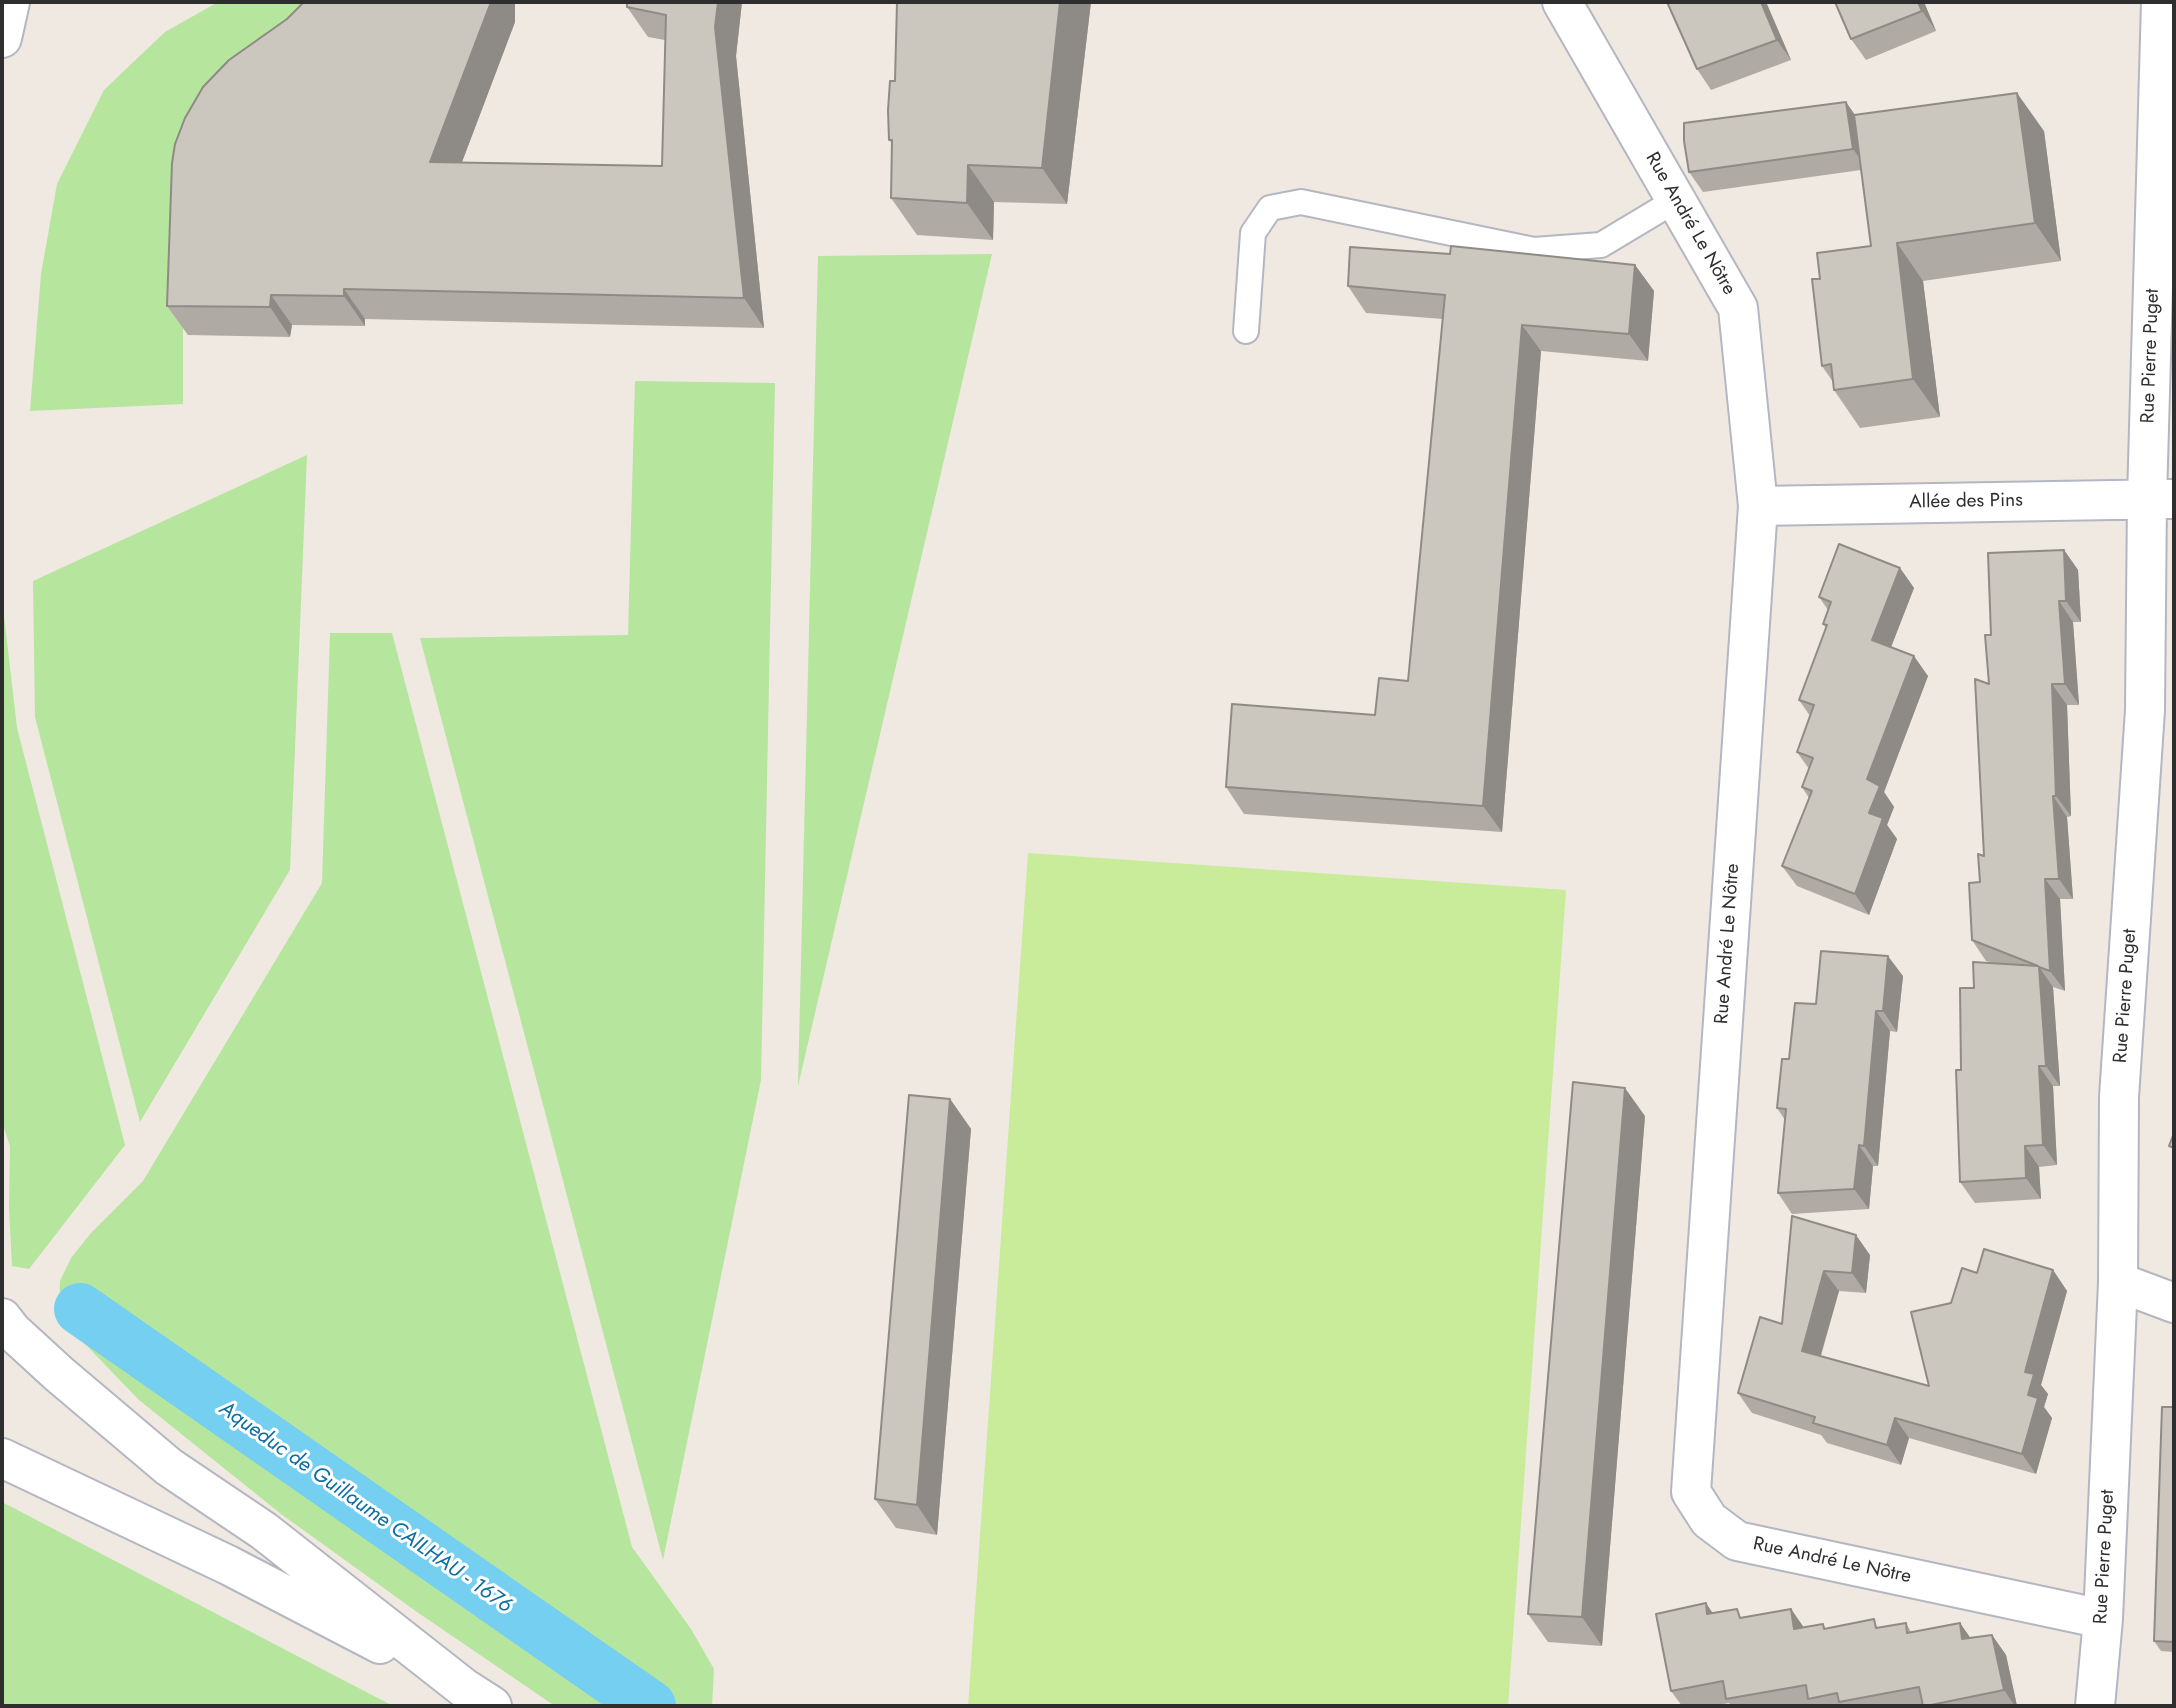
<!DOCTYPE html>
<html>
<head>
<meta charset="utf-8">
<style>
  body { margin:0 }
  #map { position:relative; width:2176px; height:1708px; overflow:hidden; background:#efe9e1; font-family:Jost,sans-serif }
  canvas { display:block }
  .frame { position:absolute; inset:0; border:4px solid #2e2e2e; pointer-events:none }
</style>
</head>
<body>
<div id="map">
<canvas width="2176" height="1708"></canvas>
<div class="frame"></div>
</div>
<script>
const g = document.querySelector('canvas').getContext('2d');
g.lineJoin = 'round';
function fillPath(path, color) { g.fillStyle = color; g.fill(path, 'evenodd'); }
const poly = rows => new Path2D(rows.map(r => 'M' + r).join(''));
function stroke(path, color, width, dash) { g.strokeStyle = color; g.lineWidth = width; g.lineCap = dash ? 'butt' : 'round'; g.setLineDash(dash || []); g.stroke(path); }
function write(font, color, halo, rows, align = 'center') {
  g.font = font + ' Jost,sans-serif'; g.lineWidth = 6; g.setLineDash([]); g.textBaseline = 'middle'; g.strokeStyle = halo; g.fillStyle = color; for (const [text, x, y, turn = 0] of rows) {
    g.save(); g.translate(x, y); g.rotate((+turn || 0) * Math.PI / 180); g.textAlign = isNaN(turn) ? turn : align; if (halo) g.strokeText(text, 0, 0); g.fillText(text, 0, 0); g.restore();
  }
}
fillPath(poly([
  [218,2,338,2,183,294,183,404,30,411,41,274,57,184,104,90,165,32],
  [992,254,798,1086,818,256],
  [635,381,775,383,761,1080,663,1560,420,638,628,635],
  [307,455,290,870,140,1122,35,717,33,581],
  [2,598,17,728,125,1145,29,1269,12,1266,9,1208,10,1146,2,1122],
  [330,633,392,633,632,1547,691,1629,714,1669,712,1706,555,1706,417,1612,281,1514,139,1400,59,1317,60,1281,71,1258,91,1233,143,1181,322,883],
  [2,1502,393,1706,2,1706]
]), '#b6e59e');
fillPath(poly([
  [1028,853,1566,890,1508,1706,968,1706]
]), '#c9ec9a');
stroke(poly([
  [80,1309,650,1706]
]), '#75cff0', 52);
const lane = poly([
  [1246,331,1253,233,1270,208,1301,202,1534,250,1601,245,1676,200]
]);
const street = poly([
  [1562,2,1738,308,1758,506,1691,1492,1709,1520,1737,1541,2103,1619],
  [2,38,10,2],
  [1758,506,2172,499],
  [2118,1282,2174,1303],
  [2095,1706,2103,1619,2118,1282,2119,1097,2145,710,2147,499,2161,2]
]);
const secondary = poly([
  [2,1318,12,1331,59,1374,169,1467,264,1531,464,1688,492,1706],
  [2,1458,228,1565,380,1644]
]);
stroke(lane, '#b4b7c1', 28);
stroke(street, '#b4b7c1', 42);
stroke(secondary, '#b4b7c1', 42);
stroke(lane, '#fff', 24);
stroke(street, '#fff', 38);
stroke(secondary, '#fff', 38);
fillPath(poly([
  [627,2,742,2,736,56,764,328,365,319,365,326,292,325,290,337,188,335,167,306,287,19,515,22,462,162,662,166,665,40,648,37,627,7],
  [1091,2,1067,204,994,202,993,240,917,235,891,198,892,143,889,140,895,81],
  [1766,2,1791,60,1711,90,1697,69],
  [1835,2,1924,2,1936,31,1866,60,1851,39],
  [1846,102,1854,115,2044,131,2061,261,1923,281,1940,417,1860,428,1834,390,1833,382,1822,366,1820,279,1871,246,1861,170,1703,192,1689,172],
  [1635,265,1654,291,1648,361,1541,351,1502,832,1244,814,1226,787,1375,715,1408,681,1443,319,1366,313,1348,286],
  [2064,550,2078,570,2081,622,2073,622,2079,705,2067,705,2071,816,2067,817,2073,899,2060,899,2065,991,2053,987,2060,1086,2053,1086,2057,1165,2039,1167,2041,1199,1975,1203,1960,1182,1961,1070,1974,988,1993,963,1986,961,1972,940,1984,856,1991,635],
  [1900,568,1914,588,1891,647,1928,676,1884,792,1894,807,1887,825,1897,839,1869,915,1797,886,1782,866,1809,798,1802,787,1809,769,1797,752,1810,716,1799,700,1826,628,1823,624,1828,610,1819,597],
  [1903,976,1897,1032,1890,1031,1878,1166,1873,1166,1869,1209,1792,1214,1778,1193,1785,1120,1777,1108,1789,1059,1816,1004],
  [950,1099,971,1129,937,1535,896,1528,875,1499],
  [1645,1116,1602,1646,1548,1642,1528,1614],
  [1792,1216,1870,1255,1866,1293,1839,1291,1821,1356,1929,1386,1951,1303,1977,1273,2053,1270,2067,1291,2041,1385,2048,1394,2044,1407,2052,1418,2036,1474,1909,1438,1901,1465,1827,1443,1821,1435,1752,1413,1738,1393,1782,1324],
  [2174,1407,2174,1652,2161,1651,2154,1641],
  [1791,1609,1803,1627,1823,1624,1826,1629,1880,1627,1906,1623,1911,1632,1960,1623,1970,1638,1992,1635,2006,1655,2017,1706,1731,1706,1729,1703,1712,1706,1682,1706,1671,1691,1712,1613,1744,1618]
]), '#afaba4');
fillPath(poly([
  [491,2,515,2,515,22,451,191,430,162],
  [718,2,742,2,736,56,764,328,744,298,715,27],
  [1060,2,1091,2,1067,204,1042,168],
  [1761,2,1766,2,1791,60,1777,40],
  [1918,2,1924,2,1936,31,1922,11],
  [2017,93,2044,131,2061,261,2035,223],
  [1846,102,1860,122,1867,169,1853,149],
  [968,165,994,202,993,240,967,203],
  [1897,243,1923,281,1940,417,1913,379],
  [1635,265,1654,291,1648,361,1629,334],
  [344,289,365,319,365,326,344,296],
  [271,295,292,325,290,337,270,307],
  [1522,325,1541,351,1502,832,1483,806],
  [2064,550,2078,570,2081,622,2066,601],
  [1900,568,1914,588,1886,660,1872,640],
  [2059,601,2073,622,2079,705,2065,684],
  [1914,656,1928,676,1884,792,1894,807,1887,825,1897,839,1869,915,1855,894,1867,779],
  [2052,684,2067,705,2071,816,2056,796],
  [2053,796,2067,817,2073,899,2059,879],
  [2045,879,2060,899,2065,991,2050,971],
  [1888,956,1903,976,1897,1032,1883,1011],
  [2039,967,2053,987,2060,1086,2046,1066],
  [1876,1011,1890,1031,1878,1166,1864,1146],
  [2039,1066,2053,1086,2057,1165,2043,1145],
  [1625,1088,1645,1116,1602,1646,1582,1617],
  [950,1099,971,1129,937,1535,917,1505],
  [1859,1145,1873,1166,1869,1209,1854,1189],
  [2025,1146,2039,1167,2041,1199,2026,1178],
  [1856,1235,1870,1255,1866,1293,1852,1273],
  [2053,1270,2067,1291,2041,1385,2048,1394,2044,1407,2052,1418,2036,1474,2022,1454,2028,1395,2025,1372],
  [1824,1271,1839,1291,1816,1371,1802,1351],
  [1895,1418,1909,1438,1901,1465,1887,1445],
  [1706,1603,1720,1624,1707,1614],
  [1791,1609,1805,1629,1794,1629],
  [1960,1623,1974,1643,1962,1639],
  [1992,1635,2006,1655,2017,1706,2015,1706,2004,1690]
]), '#8e8b86');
const building = poly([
  [304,2,491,2,430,162,662,166,666,15,627,7,627,2,718,2,715,27,744,298,344,289,344,296,271,295,270,307,167,306,172,163,175,144,185,118,203,87,229,60,287,19,304,2],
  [897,2,1060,2,1042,168,968,165,967,203,891,198,892,140,889,140,888,110,890,81,895,81,897,2],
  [1667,2,1761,2,1777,40,1697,69,1667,2],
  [1835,2,1918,2,1922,11,1851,39,1835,2],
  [2017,93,2035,223,1897,243,1913,379,1834,390,1831,364,1822,366,1812,279,1820,279,1817,253,1871,246,1854,115,2017,93],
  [1846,102,1853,149,1689,172,1684,141,1684,123,1846,102],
  [1451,246,1635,265,1629,334,1522,325,1483,806,1226,787,1232,704,1375,715,1379,678,1408,681,1445,295,1348,286,1350,247,1450,254,1451,246],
  [1839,544,1900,568,1872,640,1914,656,1867,779,1880,786,1869,813,1883,818,1855,894,1782,866,1812,791,1802,787,1813,758,1797,752,1814,705,1799,700,1827,625,1823,624,1831,602,1819,597,1839,544],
  [2064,550,2066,601,2059,601,2065,684,2052,684,2056,796,2053,796,2059,879,2045,879,2050,971,2039,967,2046,1066,2039,1066,2043,1145,2025,1146,2026,1178,1960,1182,1956,1070,1961,1070,1960,988,1974,988,1973,962,2038,966,1972,940,1969,883,1980,882,1978,854,1984,856,1975,679,1989,684,1985,635,1991,635,1988,553,2064,550],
  [1821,951,1888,956,1883,1011,1876,1011,1864,1146,1859,1145,1854,1189,1778,1193,1786,1109,1777,1108,1782,1059,1789,1059,1795,1003,1816,1004,1821,951],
  [1573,1082,1625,1088,1582,1617,1528,1614,1573,1082],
  [909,1095,950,1099,917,1505,875,1499,909,1095],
  [2174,1133,2174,1148,2169,1146,2174,1133],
  [1792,1216,1856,1235,1852,1273,1824,1271,1802,1351,1929,1386,1911,1312,1951,1303,1962,1268,1977,1273,1984,1249,2053,1270,2025,1372,2034,1374,2028,1395,2038,1398,2022,1454,1895,1418,1887,1445,1813,1423,1815,1417,1738,1393,1760,1317,1782,1324,1792,1216],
  [2162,1407,2174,1407,2174,1642,2154,1641,2162,1407],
  [1706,1603,1707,1614,1737,1609,1740,1618,1791,1609,1794,1629,1823,1624,1824,1629,1874,1619,1876,1628,1906,1623,1907,1633,1960,1623,1962,1639,1992,1635,2004,1690,1926,1706,1923,1706,1919,1687,1839,1702,1837,1693,1808,1699,1806,1685,1726,1699,1723,1681,1671,1691,1656,1614,1706,1603]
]);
fillPath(building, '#cbc7bf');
stroke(building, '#8e8b86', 2);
write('19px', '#2e2e2e', '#fff', [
  ["Rue André Le Nôtre",1690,224,60],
  ["Rue Pierre Puget",2151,356,-88],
  ["Allée des Pins",1966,502,-1],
  ["Rue André Le Nôtre",1728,944,-86],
  ["Rue Pierre Puget",2126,996,-86],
  ["Rue Pierre Puget",2105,1557,-87],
  ["Rue André Le Nôtre",1832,1561,12]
]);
write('italic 21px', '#0d6fa3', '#fff', [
  ["Aqueduc de Guillaume CAILHAU - 1676",365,1508,35]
]);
</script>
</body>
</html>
